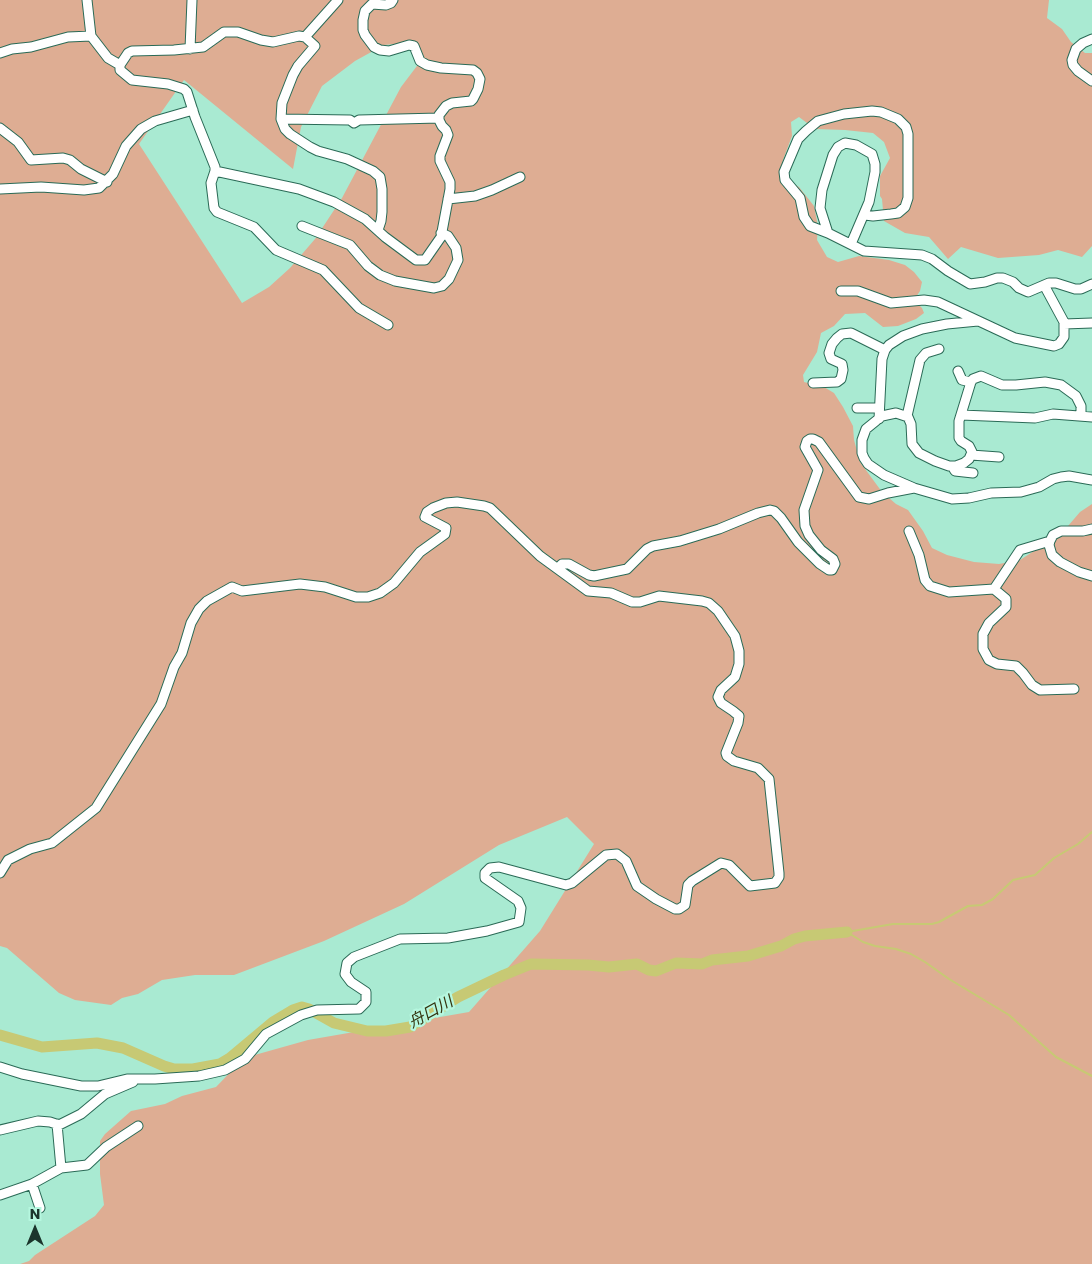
<!DOCTYPE html>
<html>
<head>
<meta charset="utf-8">
<style>
  body { margin:0 }
  #map { position:relative; width:1092px; height:1264px; overflow:hidden; background:#a9ead2; font-family:Poppins,sans-serif }
  canvas { display:block }
  .north { position:absolute; left:10px; top:1204px; width:50px; height:50px; -webkit-text-stroke:4px #b6f7df; paint-order:stroke; rotate:0deg; font-size:14px; font-weight:700; line-height:20px; text-align:center; color:#1b352c }
  .north::after { content:''; display:block; margin:auto; width:18px; height:22px; background:#1b352c; clip-path:polygon(50% 0,100% 100%,50% 72%,0 100%) }
</style>
</head>
<body>
<div id="map">
<canvas width="1092" height="1264"></canvas>
<div class="north">N</div>
</div>
<script>
const g = document.querySelector('canvas').getContext('2d');
g.lineJoin = 'round';
function fillPath(path, color) { g.fillStyle = color; g.fill(path, 'evenodd'); }
const poly = rows => new Path2D(rows.map(r => 'M' + r).join(''));
function stroke(path, color, width, dash) { g.strokeStyle = color; g.lineWidth = width; g.lineCap = dash ? 'butt' : 'round'; g.setLineDash(dash || []); g.stroke(path); }
function write(font, color, halo, rows, align = 'center') {
  g.font = font + ' Poppins,"Noto Sans JP",sans-serif'; g.lineWidth = 4.5; g.setLineDash([]); g.textBaseline = 'middle'; g.strokeStyle = halo; g.fillStyle = color; for (const [text, x, y, turn = 0] of rows) {
    g.save(); g.translate(x, y); g.rotate((+turn || 0) * Math.PI / 180); g.textAlign = isNaN(turn) ? turn : align; if (halo) g.strokeText(text, 0, 0); g.fillText(text, 0, 0); g.restore();
  }
}
fillPath(poly([
  [0,0,1049,0,1047,18,1062,29,1071,42,1085,53,1092,53,1092,246,1082,257,1058,250,1039,255,998,258,961,247,948,259,929,237,905,233,884,221,882,199,880,196,880,176,890,158,884,142,873,133,845,130,815,129,799,117,791,122,792,136,783,160,781,177,799,187,814,206,818,226,817,240,827,257,838,262,859,256,889,260,905,265,914,272,922,282,920,291,916,297,917,303,922,308,924,313,916,319,898,326,883,327,865,313,845,314,834,326,821,333,817,352,803,375,804,382,824,387,834,393,843,407,853,426,854,440,860,462,882,492,896,504,908,510,923,531,932,548,947,555,974,562,999,564,1020,560,1062,533,1080,512,1092,504,1092,1264,20,1264,29,1261,35,1255,95,1216,104,1205,100,1174,100,1141,105,1134,131,1111,165,1104,182,1096,216,1087,244,1058,308,1040,469,1012,540,931,594,844,567,817,499,845,404,904,324,941,234,975,195,975,162,980,138,994,122,998,111,1005,75,1000,59,993,7,948,0,946],
  [406,43,423,58,401,87,342,198,315,239,290,268,269,287,242,303,139,144,184,80,293,169,301,127,322,86,355,61,384,45]
]), '#dead93');
stroke(poly([
  [847,932,863,942,875,946,896,949,911,954,925,962,949,979,1009,1015,1056,1057,1092,1076],
  [847,932,893,924,932,924,939,922,968,906,982,905,993,899,1013,880,1035,875,1054,858,1078,844,1092,832]
]), '#c7c974', 2);
stroke(poly([
  [0,1035,42,1047,97,1043,123,1048,164,1066,174,1069,193,1069,220,1064,230,1058,273,1022,293,1010,302,1007,309,1009,334,1023,367,1031,386,1031,410,1027,458,997,504,975,531,964,588,965,609,967,637,964,649,970,656,971,676,963,702,964,712,960,748,956,781,946,794,939,805,936,847,932]
]), '#c7c974', 11);
const minor = poly([
  [87,0,91,36,108,58,120,65],
  [305,37,338,0],
  [1092,39,1083,43,1076,49,1072,60,1073,65,1078,71,1092,81],
  [190,49,192,0],
  [0,53,12,49,31,47,68,37,91,36],
  [120,65,128,53,132,51,174,50,203,47,224,32,238,32,261,40,273,42,299,36,305,37,315,46,298,66,293,75,282,103,281,119,285,129,290,134,310,147,318,151,347,159,373,171,380,177,382,189,382,212,381,221,378,230],
  [120,65,120,70,132,80,168,84,184,89,187,92,195,117,215,167,215,171,211,183,214,208,217,212,254,227,276,250,323,270,359,308,388,325],
  [281,119,350,120,354,123,359,120,439,118],
  [0,128,18,142,31,160,63,158,70,160,81,169,107,182],
  [215,171,299,189,334,202,365,219,385,237,416,260,425,260,441,237,450,189,450,182,440,161,440,156,448,135,446,130,442,126,439,120,439,115,446,106,452,103,471,101,473,99,478,89,480,79,477,73,473,70,441,68,427,65,420,61,414,46,409,45,389,51,380,50,374,47,365,35,363,30,363,20,365,11,372,4,386,5,391,3,393,0],
  [0,189,41,187,84,190,99,188,113,174,126,146,141,129,155,121,193,110],
  [448,199,475,196,492,190,520,177],
  [865,215,873,216,891,214,898,213,905,207,908,198,908,134,906,127,898,119,881,112,872,111,844,114,818,121,806,131,798,139,784,172,785,180,800,198,804,217,810,226,828,233,864,251,922,255,932,259,948,271,970,284,985,282,997,278,1003,278,1013,282,1019,288,1028,292,1049,283,1056,283,1075,289,1081,289,1092,284],
  [302,226,350,245,368,266,380,275,395,281,434,288,442,286,449,279,458,260,456,248,448,236,441,233],
  [828,233,820,208,822,190,833,155,838,147,845,143,856,145,872,154,875,164,875,172,869,202,851,244],
  [841,291,858,291,891,303,924,300,938,302,1015,338,1054,346,1059,344,1064,337,1064,322,1044,285],
  [1064,324,1092,323],
  [958,371,962,380,971,382],
  [813,383,837,382,841,379,843,370,842,364,831,359,829,353,832,344,837,338,842,334,851,333,885,350],
  [857,408,879,408],
  [961,415,1035,418,1053,414,1092,417],
  [907,416,920,360,926,353,939,349],
  [1081,416,1081,406,1076,396,1061,385,1045,382,1016,385,1002,385,981,376,973,379,971,382,959,421,959,438,961,441,969,446,972,452,969,459,964,463,956,466,949,466,935,461,919,453,912,444,911,424,908,417,896,413,882,416,866,429,862,440,862,453,864,458,868,464,884,475,914,488,952,499,969,498,991,493,1021,492,1039,487,1053,479,1061,477,1069,476,1092,480],
  [879,419,882,359,885,350,889,345,903,336,922,329,947,324,978,321],
  [971,455,999,457],
  [952,466,955,471,973,473],
  [1092,529,1083,531,1061,531,1053,535,1050,541,1049,545,1052,555,1060,562,1079,572,1092,576],
  [909,531,919,555,925,580,930,586,949,592,994,589,1006,599,1006,607,989,623,983,634,983,649,989,660,997,664,1016,666,1023,673,1032,685,1040,690,1074,689],
  [559,570,560,566,562,564,569,564,589,575,594,576,627,569,647,549,653,546,680,541,719,529,758,513,770,510,774,511,781,518,798,542,820,564,829,570,832,570,835,564,833,559,821,550,809,535,805,526,804,510,818,470,805,447,807,441,810,439,813,439,819,442,859,497,869,499,888,493,914,488],
  [994,589,1020,550,1050,541],
  [0,873,8,860,30,849,52,843,96,808,161,704,174,667,182,653,191,623,199,609,207,601,232,587,242,591,300,584,325,587,356,597,368,597,380,593,394,583,420,552,445,534,446,528,425,517,427,512,433,508,446,503,457,502,484,506,490,508,540,556,588,591,611,593,632,602,640,602,659,596,702,601,709,603,718,611,735,636,739,651,739,664,735,677,721,690,718,697,721,703,733,711,739,716,738,723,726,753,727,756,734,761,758,768,769,779,779,873,779,877,775,883,750,886,729,865,721,863,692,881,688,885,685,905,679,909,675,909,656,899,637,886,626,861,617,854,606,855,572,883,566,885,499,867,490,868,485,873,485,878,518,901,521,908,519,922,487,931,448,938,400,939,354,957,347,963,345,974,351,982,366,992,366,1002,359,1009,317,1010,301,1015,266,1034,245,1059,225,1070,199,1076,155,1079,127,1079,98,1086,81,1086,22,1074,0,1067],
  [57,1124,61,1168,87,1165,106,1147,138,1126],
  [0,1130,38,1121,50,1122,59,1125,81,1114,105,1094,133,1082],
  [32,1184,40,1208],
  [0,1195,32,1184,61,1168]
]);
stroke(minor, '#2a6a56', 11);
stroke(minor, '#fff', 9);
write('italic 16px', '#34340f', '#b6f7df', [
  ["舟口川",431,1013,-29]
]);
</script>
</body>
</html>
